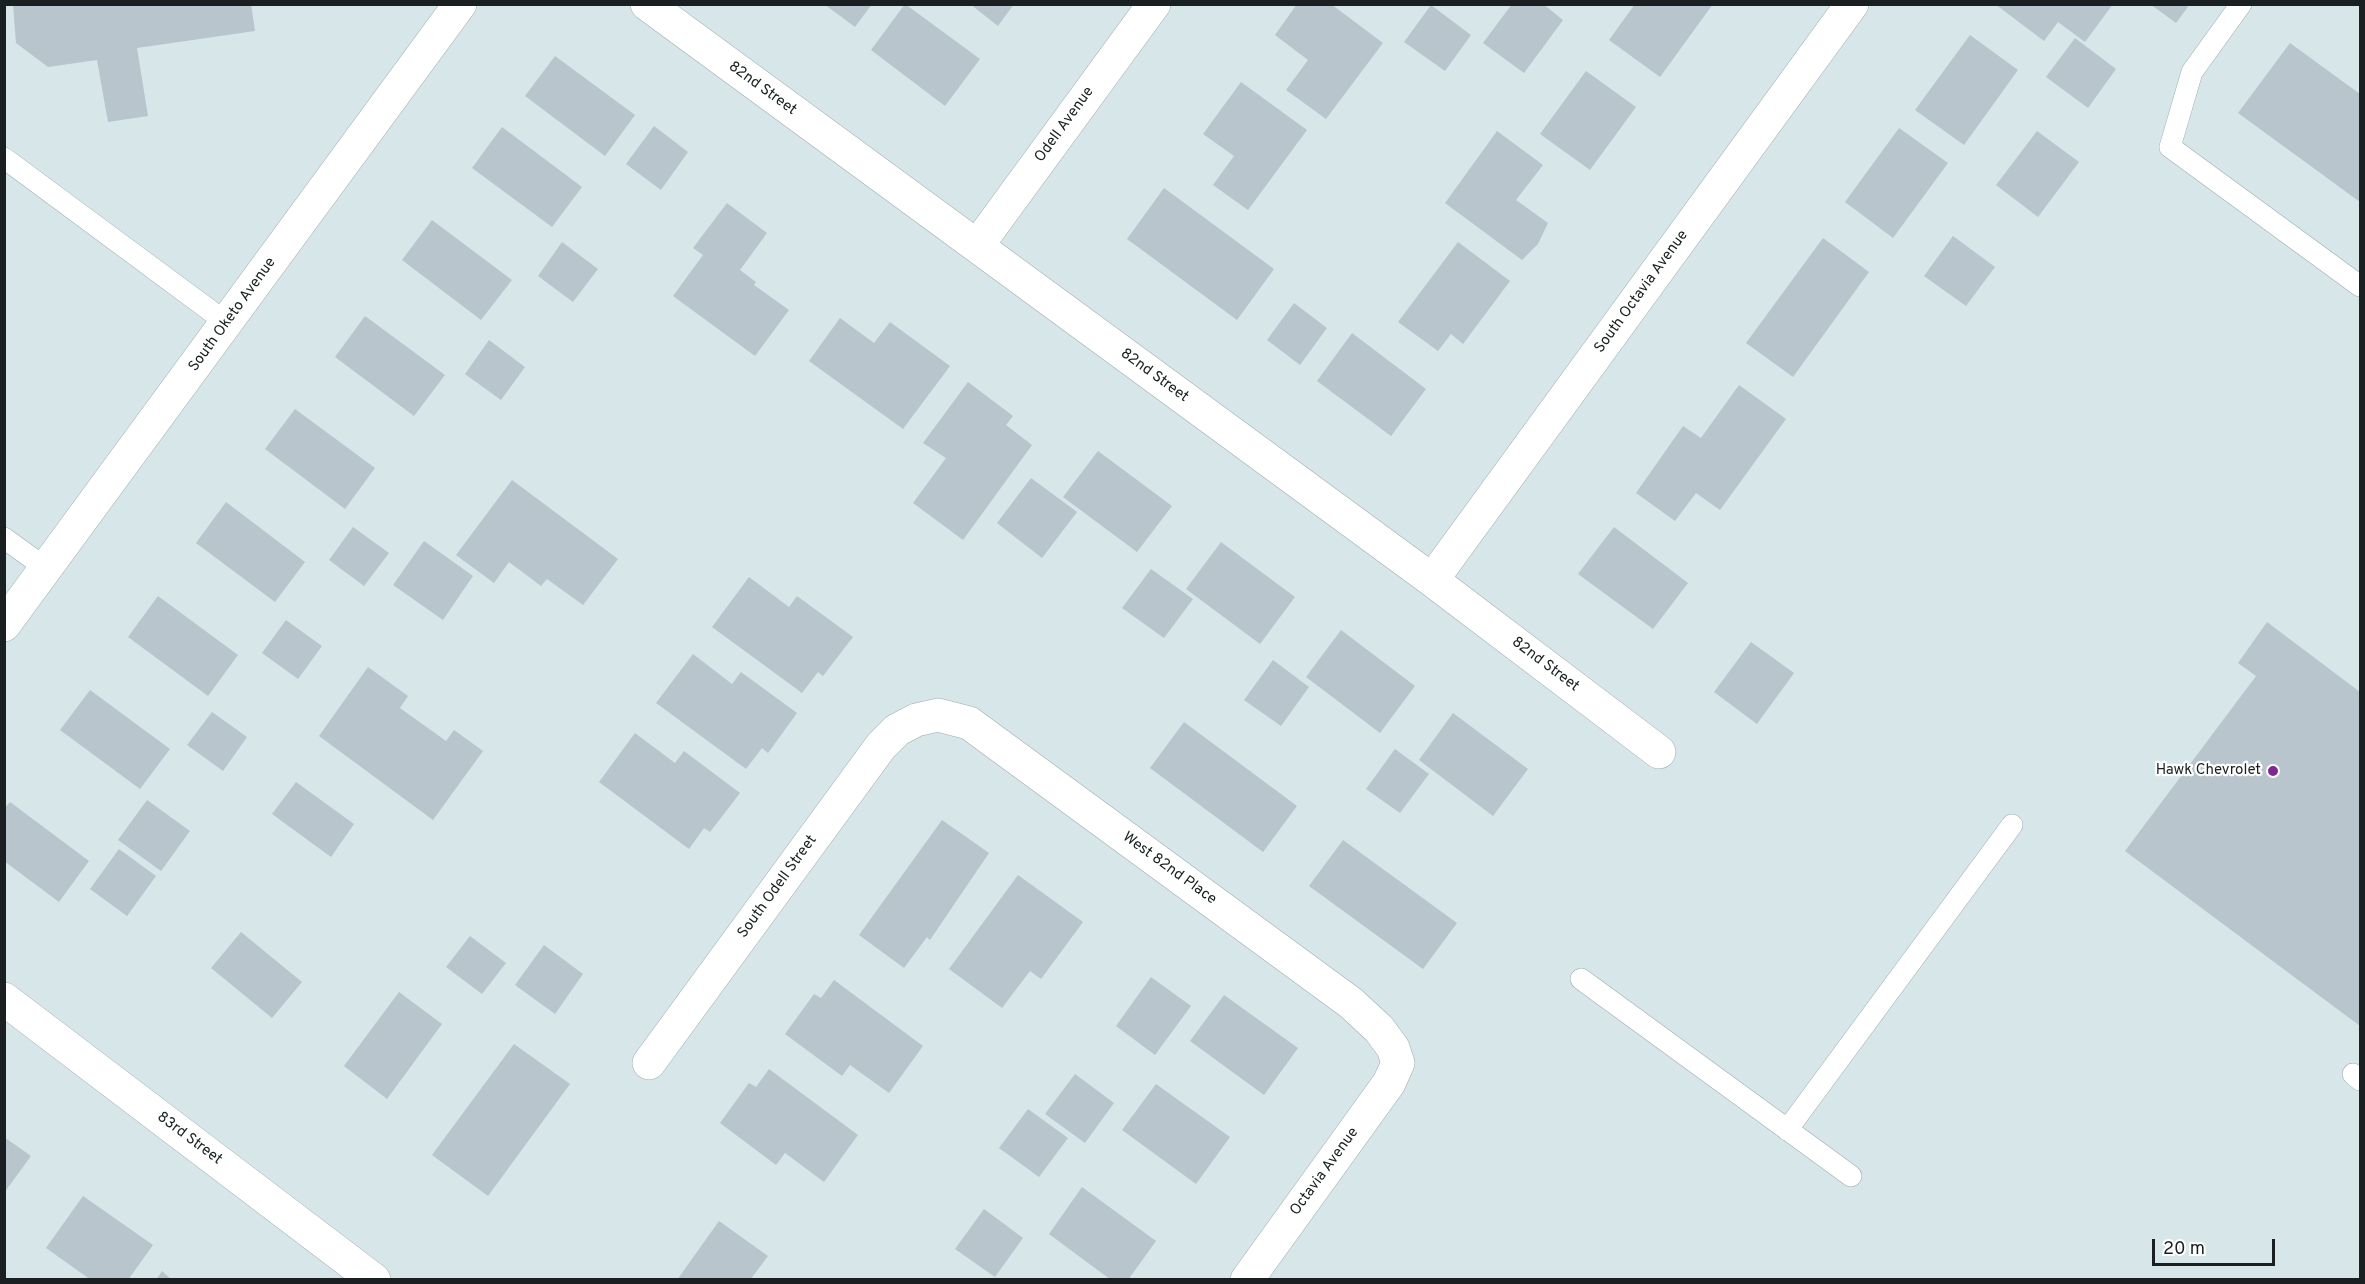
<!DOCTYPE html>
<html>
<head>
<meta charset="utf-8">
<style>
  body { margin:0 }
  #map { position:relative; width:2365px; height:1284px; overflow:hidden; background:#d6e6e9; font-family:Overpass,sans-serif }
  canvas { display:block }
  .frame { position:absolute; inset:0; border:6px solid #1a2021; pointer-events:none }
  .scale { position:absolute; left:2152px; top:1239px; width:123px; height:27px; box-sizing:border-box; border:3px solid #1a2021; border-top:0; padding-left:8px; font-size:18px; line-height:21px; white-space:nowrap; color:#1a2021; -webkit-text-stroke:4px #fff; paint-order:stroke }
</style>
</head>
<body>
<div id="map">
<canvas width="2365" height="1284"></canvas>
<div class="frame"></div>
<div class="scale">20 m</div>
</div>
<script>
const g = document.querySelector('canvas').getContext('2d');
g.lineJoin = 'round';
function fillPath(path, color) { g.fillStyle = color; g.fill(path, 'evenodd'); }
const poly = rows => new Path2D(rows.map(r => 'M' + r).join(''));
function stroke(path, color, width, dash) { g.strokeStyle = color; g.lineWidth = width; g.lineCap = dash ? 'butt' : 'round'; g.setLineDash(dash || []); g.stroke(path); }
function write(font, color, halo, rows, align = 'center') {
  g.font = font + ' Overpass,sans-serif'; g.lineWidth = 4.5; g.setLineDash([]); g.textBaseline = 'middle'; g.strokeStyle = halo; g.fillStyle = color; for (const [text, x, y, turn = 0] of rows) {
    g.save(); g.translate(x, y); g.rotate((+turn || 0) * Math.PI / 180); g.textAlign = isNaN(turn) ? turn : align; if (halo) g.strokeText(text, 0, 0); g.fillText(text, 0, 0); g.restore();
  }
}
fillPath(poly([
  [13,4,251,4,255,31,137,48,148,116,108,122,97,60,48,67,16,43],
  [824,4,872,4,855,27],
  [905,4,980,59,945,106,871,50],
  [970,4,1014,4,998,26],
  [1297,4,1331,4,1383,43,1326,119,1286,90,1308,60,1275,35],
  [1512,4,1543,4,1563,20,1524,73,1483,43],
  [1635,4,1713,4,1660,77,1609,40],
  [1995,4,2113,4,2085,42,2058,22,2044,41],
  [2150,4,2190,4,2176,23],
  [1431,5,1471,35,1445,71,1404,42],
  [1970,35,2018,70,1964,145,1915,110],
  [2075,38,2116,69,2088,108,2046,77],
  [2290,43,2360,94,2360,202,2238,113],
  [555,56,635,115,605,156,525,96],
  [1586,71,1636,107,1590,170,1540,134],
  [1241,82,1307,130,1248,210,1213,185,1234,156,1203,134],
  [654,126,688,152,661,190,626,164],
  [502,127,582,187,552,227,472,168],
  [1899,128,1948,163,1893,238,1845,202],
  [1497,131,1543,165,1516,200,1548,223,1538,244,1522,260,1445,203],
  [2037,131,2079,162,2038,217,1996,185],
  [1164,188,1274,269,1237,320,1127,239],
  [727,203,767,233,740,270,756,282,754,285,789,310,755,356,673,296,703,255,693,248],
  [432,220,512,280,481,320,402,260],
  [1953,236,1995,267,1966,306,1924,276],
  [1823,238,1869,272,1793,377,1746,343],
  [562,242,598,269,573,302,538,276],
  [1458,242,1510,281,1463,344,1451,334,1438,351,1398,322],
  [1294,303,1327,328,1300,365,1267,340],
  [365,316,445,375,414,416,335,357],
  [840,318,874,343,890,322,950,366,903,429,809,361],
  [1352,333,1426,389,1391,436,1317,381],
  [489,340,525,367,501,400,465,374],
  [968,382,1013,416,1006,425,1032,445,963,540,913,503,946,458,923,443],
  [1739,385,1786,419,1720,510,1696,493,1675,521,1636,493,1683,426,1701,438],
  [295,409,375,468,345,509,265,449],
  [1098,451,1172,506,1137,552,1063,497],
  [1031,478,1077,512,1042,558,997,523],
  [512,480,618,559,583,605,547,579,541,586,509,562,494,583,456,555],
  [226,502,305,562,275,602,196,543],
  [353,527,389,553,364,586,329,560],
  [1614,527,1688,583,1653,629,1578,574],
  [424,541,473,576,443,620,393,585],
  [1221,542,1295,597,1260,644,1186,589],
  [1151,569,1193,599,1164,638,1122,608],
  [749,577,789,607,797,596,853,637,823,676,818,672,802,693,712,627],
  [158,596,238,655,208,696,128,637],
  [286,620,322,646,298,679,262,653],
  [2267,622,2360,692,2360,1026,2125,851,2256,676,2238,663],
  [1341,630,1415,686,1380,733,1306,677],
  [1751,642,1794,673,1757,724,1714,692],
  [693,654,732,684,741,672,797,713,768,753,762,748,746,769,656,703],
  [1273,660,1309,687,1281,726,1244,700],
  [368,667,408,696,400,708,446,741,454,730,483,751,433,820,319,736],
  [90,690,170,749,140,789,60,730],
  [212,712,247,737,223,771,187,745],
  [1453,713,1528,769,1493,816,1419,760],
  [1184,722,1297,806,1263,852,1150,768],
  [635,733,675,763,684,751,740,793,710,832,704,828,689,849,599,782],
  [1395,749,1429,774,1400,813,1366,789],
  [296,782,354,824,331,857,272,814],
  [147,800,190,831,161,871,118,840],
  [10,802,89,861,59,902,4,861,4,809],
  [942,820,989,853,930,940,927,937,904,968,859,935],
  [1343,840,1457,923,1423,969,1309,886],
  [119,849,156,876,127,916,90,889],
  [1018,875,1083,922,1041,979,1030,971,1002,1008,949,969],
  [241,932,302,982,272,1018,211,968],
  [470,936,506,963,482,994,446,967],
  [544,945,583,974,555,1014,515,985],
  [1151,977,1191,1006,1155,1055,1116,1026],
  [834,980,923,1046,889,1093,850,1065,842,1076,785,1034,814,994,821,998],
  [399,992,442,1024,387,1099,344,1066],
  [1224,995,1298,1048,1264,1095,1190,1041],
  [514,1044,570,1084,488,1196,432,1155],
  [769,1069,858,1135,824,1182,785,1153,776,1165,720,1123,749,1083,756,1087],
  [1075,1074,1114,1103,1085,1143,1045,1114],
  [1156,1084,1230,1137,1196,1184,1122,1130],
  [1028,1109,1068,1138,1039,1177,999,1148],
  [4,1137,31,1156,4,1193],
  [1082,1187,1156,1241,1128,1280,1111,1280,1049,1234],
  [83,1196,153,1245,128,1280,91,1280,46,1248],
  [984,1209,1023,1238,995,1277,955,1249],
  [719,1221,768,1256,750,1280,677,1280],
  [162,1271,172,1280,156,1280]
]), '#b8c5cc');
const service = poly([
  [2241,4,2192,72,2170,147,2360,286],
  [4,158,227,323],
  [4,538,47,569],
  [1581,979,1851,1176],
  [2353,1074,2360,1080],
  [1787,1130,2012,825]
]);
const minor = poly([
  [647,4,1432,580,1659,752],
  [977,246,1154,4],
  [1432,580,1852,4],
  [4,625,460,4],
  [4,999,374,1280],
  [649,1063,881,746,897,730,916,720,938,715,969,723,1351,1003,1379,1029,1393,1048,1398,1063,1389,1083,1247,1280]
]);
stroke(service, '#9dacaf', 22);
stroke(minor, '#9dacaf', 34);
stroke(service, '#fff', 21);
stroke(minor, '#fff', 33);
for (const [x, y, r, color] of [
  [2273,771,6,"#7f2795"]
]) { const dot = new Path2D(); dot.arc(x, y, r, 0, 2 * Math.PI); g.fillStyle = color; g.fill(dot); stroke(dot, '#fff', 2); }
write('15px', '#1a2021', '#fff', [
  ["82nd Street",762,89,36],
  ["Odell Avenue",1065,125,-54],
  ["South Octavia Avenue",1642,292,-54],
  ["South Oketo Avenue",233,315,-54],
  ["82nd Street",1154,376,36],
  ["82nd Street",1545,665,37],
  ["West 82nd Place",1169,869,36],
  ["South Odell Street",778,887,-54],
  ["83rd Street",189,1139,37],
  ["Octavia Avenue",1325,1172,-54]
]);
write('15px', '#1a2021', '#fff', [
  ["Hawk Chevrolet",2261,771]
], 'right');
</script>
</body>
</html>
